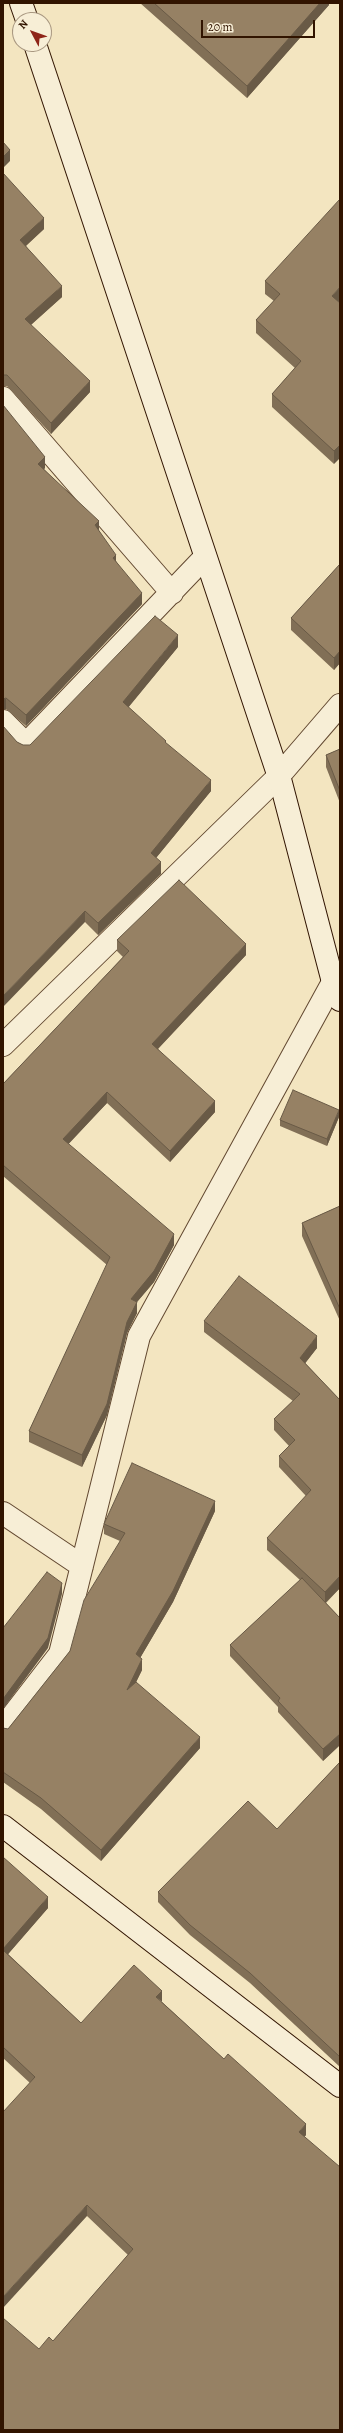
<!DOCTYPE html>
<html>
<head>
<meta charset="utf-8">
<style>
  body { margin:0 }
  #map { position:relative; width:343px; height:2433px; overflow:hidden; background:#f3e5c0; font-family:Alegreya,serif }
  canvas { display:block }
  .frame { position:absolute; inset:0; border:4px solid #311400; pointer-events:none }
  .north { position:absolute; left:12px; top:12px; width:40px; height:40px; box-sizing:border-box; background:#f7eed6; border:1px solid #a89780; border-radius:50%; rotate:311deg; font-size:11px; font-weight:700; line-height:16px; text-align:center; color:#311400 }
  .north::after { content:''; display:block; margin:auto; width:14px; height:18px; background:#8f2418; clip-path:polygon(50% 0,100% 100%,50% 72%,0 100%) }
  .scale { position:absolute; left:201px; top:20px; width:114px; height:18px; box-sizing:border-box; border:2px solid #311400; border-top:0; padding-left:5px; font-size:12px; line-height:14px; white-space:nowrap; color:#311400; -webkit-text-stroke:3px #f7eed6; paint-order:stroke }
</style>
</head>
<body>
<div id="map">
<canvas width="343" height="2433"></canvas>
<div class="frame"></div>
<div class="north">N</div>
<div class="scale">20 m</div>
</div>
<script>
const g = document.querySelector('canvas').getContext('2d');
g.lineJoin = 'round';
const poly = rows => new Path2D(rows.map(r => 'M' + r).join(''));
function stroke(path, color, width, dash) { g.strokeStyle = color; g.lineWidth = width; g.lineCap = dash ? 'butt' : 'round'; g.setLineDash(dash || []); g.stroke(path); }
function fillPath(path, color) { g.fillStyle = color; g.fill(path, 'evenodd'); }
const street = poly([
  [3,398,172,593],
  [3,721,26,744,205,557],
  [3,1045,278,777,340,705],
  [3,1513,82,1566],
  [3,1728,60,1654,139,1336,333,982]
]);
const secondary = poly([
  [21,3,27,20],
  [35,44,281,783,333,982,340,1000],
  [3,1826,340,2086]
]);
stroke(street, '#624830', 24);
stroke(secondary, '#311400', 24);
stroke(street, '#f7eed6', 22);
stroke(secondary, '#f7eed6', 22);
fillPath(poly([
  [140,3,329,3,329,5,247,98],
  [3,173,44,229,26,246,62,297,31,325,90,392,51,434,7,386,3,386],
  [265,281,339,302,334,464,272,407,272,394,295,368,256,333,256,320,274,301,265,294],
  [3,405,45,468,44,469,99,531,116,561,142,604,26,726,6,709],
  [340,564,340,663,334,670,291,630,291,618],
  [178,647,128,707,166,744,211,791,156,858,161,874,98,935,85,922,17,742,23,745,30,745],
  [340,749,340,803,326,767,326,755],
  [117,940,246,955,158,1049,215,1112,170,1162,107,1103,68,1144,174,1245,154,1282,137,1302,137,1313,127,1333,107,1415,82,1467,29,1442,29,1431,107,1265,3,1176,3,1084,123,957,117,951],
  [339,1117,327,1146,280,1126,280,1120],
  [340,1206,340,1321,302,1236,302,1223],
  [204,1321,317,1348,305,1363,340,1400,340,1588,326,1603,340,1618,340,1745,323,1761,278,1712,278,1707,230,1656,230,1645,300,1580,267,1550,267,1538,306,1496,279,1467,279,1456,289,1446,274,1430,274,1419,293,1401,204,1332],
  [215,1511,173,1602,140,1658,142,1670,136,1682,200,1748,101,1861,41,1809,3,1782,3,1728,8,1729,70,1651,120,1541,104,1534,104,1524],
  [340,1762,340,2067,250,1983,190,1935,158,1902,158,1892,277,1829],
  [3,1857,48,1908,8,1954,81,2023,162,2002,306,2135,304,2137,340,2430,39,2349,53,2341,128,2255,87,2216,30,2083,3,2058]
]), '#816f56');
fillPath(poly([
  [320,3,329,3,329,5,247,98,247,86],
  [10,150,10,161,3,168,3,157],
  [44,218,44,229,20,251,20,240],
  [62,286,62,297,25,330,25,319],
  [340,287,340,300,332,309,332,296],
  [90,381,90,392,51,434,51,423],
  [340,445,340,458,334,464,334,451],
  [45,457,45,468,38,475,38,464],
  [99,521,99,532,95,525],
  [116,555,116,567,113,558],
  [142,593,142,604,26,726,26,715],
  [178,635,178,647,123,714,123,702],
  [340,651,340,663,334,670,334,658],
  [6,698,6,709,3,710,3,699],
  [211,780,211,791,151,864,151,853],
  [161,862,161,874,98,935,98,923],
  [85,911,85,922,3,1007,3,996],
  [246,944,246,955,152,1055,152,1044],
  [107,1092,107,1103,63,1150,63,1139],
  [215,1101,215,1112,170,1162,170,1151],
  [339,1110,339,1117,327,1146,327,1139],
  [174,1234,174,1245,154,1282,137,1302,137,1313,127,1333,107,1415,82,1467,82,1455,131,1299],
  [317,1336,317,1348,300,1370,300,1358],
  [215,1501,215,1511,173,1602,136,1665,136,1654],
  [340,1576,340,1588,325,1603,325,1592],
  [62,1583,62,1594,48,1648,3,1709,3,1699],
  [142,1659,142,1670,127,1701,127,1690],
  [340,1734,340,1745,323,1761,323,1749],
  [200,1737,200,1748,101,1861,101,1850],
  [48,1897,48,1908,3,1960,3,1949],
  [162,1991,162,2002,156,1997],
  [306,2124,306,2135,299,2143,299,2132],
  [87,2205,87,2216,3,2308,3,2297]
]), '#695a46');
const building = poly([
  [154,3,320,3,247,86,154,3],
  [3,142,10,150,3,157,3,142],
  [3,173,44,218,20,240,62,286,25,319,90,381,51,423,7,375,3,375,3,173],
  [340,199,340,287,332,296,340,303,340,445,334,451,272,394,301,361,256,320,280,294,265,281,340,199],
  [3,405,45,457,38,464,99,521,95,525,116,555,113,558,142,593,26,715,6,698,3,699,3,405],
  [340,564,340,651,334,658,291,618,340,564],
  [155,616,178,635,123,702,166,741,165,742,211,780,151,853,161,862,98,923,85,911,3,996,3,726,17,742,23,745,30,745,155,616],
  [340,749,340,791,326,755,340,749],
  [179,880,246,944,152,1044,215,1101,170,1151,107,1092,63,1139,174,1234,154,1271,131,1299,137,1302,127,1322,107,1404,82,1455,29,1431,110,1257,3,1165,3,1084,129,951,117,940,179,880],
  [293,1090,339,1110,327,1139,280,1120,293,1090],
  [340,1206,340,1309,302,1223,340,1206],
  [239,1276,317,1336,300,1358,340,1400,340,1576,325,1592,267,1538,311,1490,279,1456,295,1440,274,1419,300,1394,204,1321,239,1276],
  [132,1463,215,1501,173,1591,136,1654,142,1659,127,1690,136,1682,200,1737,101,1850,41,1798,3,1772,3,1728,8,1729,70,1651,84,1600,125,1533,104,1524,132,1463],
  [47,1572,62,1583,48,1638,3,1699,3,1628,47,1572],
  [302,1578,340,1618,340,1734,323,1749,278,1701,280,1698,230,1645,302,1578],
  [340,1762,340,2057,250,1973,190,1925,158,1892,248,1801,277,1829,340,1762],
  [3,1857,48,1897,3,1949,3,1857],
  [3,1950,81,2023,134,1965,162,1991,156,1997,224,2059,228,2054,306,2124,299,2132,340,2167,340,2430,3,2430,3,2318,39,2349,49,2337,53,2341,133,2249,87,2205,3,2297,3,2112,35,2077,3,2047,3,1950]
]);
fillPath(building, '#968164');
stroke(building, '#695a46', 1);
</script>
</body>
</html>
